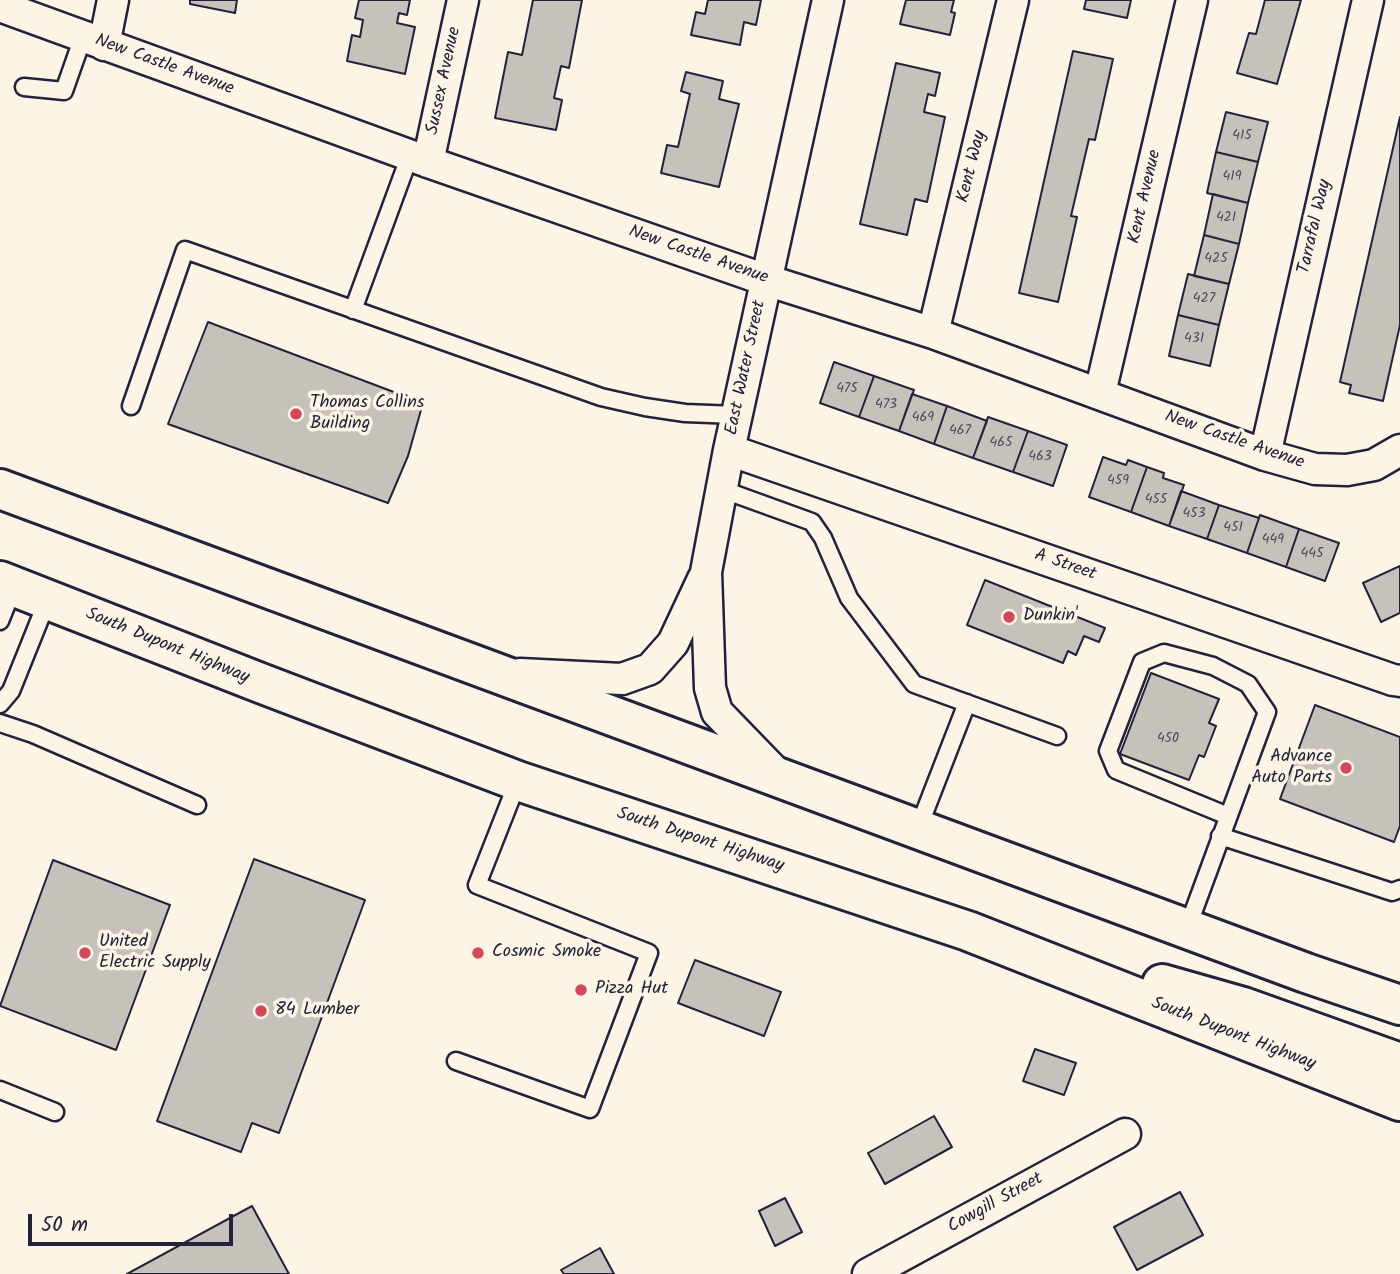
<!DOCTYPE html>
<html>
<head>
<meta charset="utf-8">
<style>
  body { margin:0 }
  #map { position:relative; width:1400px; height:1274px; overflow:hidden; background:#fcf5e5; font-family:Kalam,sans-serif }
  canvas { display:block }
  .scale { position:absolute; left:28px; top:1214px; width:205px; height:32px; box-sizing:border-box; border:4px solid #22223b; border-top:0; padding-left:9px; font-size:21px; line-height:24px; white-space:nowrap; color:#22223b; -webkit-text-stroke:5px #fcf5e5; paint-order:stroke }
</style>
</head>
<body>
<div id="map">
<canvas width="1400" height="1274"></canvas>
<div class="scale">50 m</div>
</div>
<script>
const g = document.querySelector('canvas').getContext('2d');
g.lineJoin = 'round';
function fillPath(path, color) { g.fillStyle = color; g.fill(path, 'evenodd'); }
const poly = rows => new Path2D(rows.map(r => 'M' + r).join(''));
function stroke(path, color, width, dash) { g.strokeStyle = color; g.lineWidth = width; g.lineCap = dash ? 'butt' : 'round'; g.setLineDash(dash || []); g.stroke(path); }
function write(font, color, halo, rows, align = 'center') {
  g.font = font + ' Kalam,sans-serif'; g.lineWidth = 7; g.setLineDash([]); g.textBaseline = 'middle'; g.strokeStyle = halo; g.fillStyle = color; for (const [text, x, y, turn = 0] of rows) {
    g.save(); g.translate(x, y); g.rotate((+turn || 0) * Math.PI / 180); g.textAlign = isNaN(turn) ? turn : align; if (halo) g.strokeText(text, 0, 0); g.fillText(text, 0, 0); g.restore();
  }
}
const building = poly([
  [190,0,237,0,235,13,190,4,190,0],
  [359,0,410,0,407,15,399,13,397,23,415,27,405,74,347,61,352,35,360,37,363,20,355,18,359,0],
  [533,0,582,0,569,68,561,66,554,98,562,100,556,130,495,118,508,52,522,55,533,0],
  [708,0,761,0,756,25,744,22,740,45,691,35,696,12,705,14,708,0],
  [906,0,954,0,951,12,955,13,950,35,900,24,906,0],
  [1086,0,1131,0,1127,18,1084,9,1086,0],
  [1265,0,1301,0,1277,84,1237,73,1249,33,1256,34,1265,0],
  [1073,51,1113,59,1095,140,1089,139,1071,216,1077,217,1058,302,1019,293,1073,51],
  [896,63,940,73,935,96,928,94,924,112,945,117,927,202,915,199,907,235,860,224,896,63],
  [686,72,723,81,719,99,739,104,719,187,661,173,667,145,678,147,690,94,681,91,686,72],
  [1226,112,1268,122,1258,162,1216,152,1226,112],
  [1400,117,1400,325,1383,401,1349,393,1351,385,1340,382,1400,117],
  [1216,152,1258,162,1248,203,1207,193,1216,152],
  [1213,194,1248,203,1239,244,1204,235,1213,194],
  [1204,235,1239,244,1229,284,1194,276,1204,235],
  [1188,274,1229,284,1219,325,1178,315,1188,274],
  [1178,315,1219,325,1210,366,1169,356,1178,315],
  [208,322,423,403,408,456,388,503,168,424,208,322],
  [834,362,874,376,859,417,820,403,834,362],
  [874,376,914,390,899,431,859,417,874,376],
  [912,394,947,406,934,444,899,431,912,394],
  [947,406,987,421,973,458,934,444,947,406],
  [988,417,1028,431,1013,472,973,458,988,417],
  [1028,431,1067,445,1053,486,1013,472,1028,431],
  [1103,457,1126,465,1128,460,1147,467,1131,512,1089,497,1103,457],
  [1147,467,1164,473,1163,478,1184,485,1169,526,1131,512,1147,467],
  [1181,491,1219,505,1207,539,1169,526,1181,491],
  [1219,505,1259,518,1247,553,1207,539,1219,505],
  [1260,515,1299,529,1286,567,1247,553,1260,515],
  [1299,529,1339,543,1325,581,1286,567,1299,529],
  [1400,566,1400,613,1381,622,1363,583,1400,566],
  [985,580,1105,628,1099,642,1084,636,1076,655,1068,651,1063,663,967,625,985,580],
  [1151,673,1219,699,1209,723,1216,726,1204,757,1199,755,1189,780,1120,754,1151,673],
  [1315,705,1400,737,1400,826,1394,842,1280,799,1315,705],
  [254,859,365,900,279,1133,252,1123,241,1152,157,1121,254,859],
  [53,860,170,905,116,1050,0,1006,53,860],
  [695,960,781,992,764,1036,678,1003,695,960],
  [1035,1049,1076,1063,1064,1095,1023,1081,1035,1049],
  [934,1116,952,1147,885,1184,868,1153,934,1116],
  [1180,1192,1203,1235,1137,1270,1114,1227,1180,1192],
  [785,1198,802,1232,775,1246,759,1211,785,1198],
  [252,1206,289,1274,127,1274,252,1206],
  [600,1248,614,1274,564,1274,561,1270,600,1248]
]);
fillPath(building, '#c6c1bb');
stroke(building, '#22223b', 2);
const lane = poly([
  [24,87,64,91,83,37],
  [353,310,410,155],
  [131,406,185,250,601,397,645,407,685,413,736,415],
  [721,489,812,522,823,538,849,598,914,684,1057,736],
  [0,621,14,586],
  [0,704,11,691,48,599],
  [0,723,33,734,197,805],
  [918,829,967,703],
  [1220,836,1392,892,1400,889],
  [1187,929,1267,712,1248,684,1213,666,1164,653,1142,662,1108,751,1116,770,1228,816],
  [456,1061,590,1109,649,953,477,885,518,781],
  [0,1090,55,1112]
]);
const street = poly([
  [0,6,428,162,766,280,933,333,1265,455,1315,469,1347,470,1374,465,1400,450],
  [104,45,113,0],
  [428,162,463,0],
  [933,333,1013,0],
  [1100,393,1192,0],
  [729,450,1393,680,1400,681],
  [1265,455,1368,0],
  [520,674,622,679,650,669,673,643,703,579],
  [778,775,717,712,710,688,706,572,729,450,828,0],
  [868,1274,1125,1134]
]);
const highway = poly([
  [0,489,1306,973,1400,1005],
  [0,581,263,684,518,781,968,931,1400,1101],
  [1162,984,1243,1007,1400,1063]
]);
stroke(lane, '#22223b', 21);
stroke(street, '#22223b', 35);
stroke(highway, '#22223b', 44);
stroke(lane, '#fcf5e5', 16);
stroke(street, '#fcf5e5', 30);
stroke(highway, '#fcf5e5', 38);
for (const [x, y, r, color] of [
  [296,414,7,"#d1495b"],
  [1009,617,7,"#d1495b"],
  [1346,768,7,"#d1495b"],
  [85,953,7,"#d1495b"],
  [478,953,7,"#d1495b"],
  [581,990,7,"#d1495b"],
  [261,1011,7,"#d1495b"]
]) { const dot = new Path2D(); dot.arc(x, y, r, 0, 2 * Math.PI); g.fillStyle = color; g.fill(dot); stroke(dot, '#fcf5e5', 2.5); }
write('14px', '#4b4a5b', null, [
  ["415",1242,137],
  ["419",1232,178],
  ["421",1226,219],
  ["425",1216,260],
  ["427",1204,300],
  ["431",1194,340],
  ["475",847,390],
  ["473",886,406],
  ["469",923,419],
  ["467",960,432],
  ["465",1001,444],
  ["463",1040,458],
  ["459",1118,482],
  ["455",1156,501],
  ["453",1194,515],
  ["451",1233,529],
  ["449",1273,541],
  ["445",1312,555],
  ["450",1168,740]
]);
write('18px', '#22223b', '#fcf5e5', [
  ["New Castle Avenue",164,66,20],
  ["Sussex Avenue",445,81,-78],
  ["Kent Way",973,167,-76],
  ["Kent Avenue",1146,197,-77],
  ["Tarrafal Way",1316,227,-77],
  ["New Castle Avenue",698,256,19],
  ["East Water Street",747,368,-78],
  ["New Castle Avenue",1234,441,19],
  ["A Street",1065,566,19],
  ["South Dupont Highway",167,647,22],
  ["South Dupont Highway",700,841,18],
  ["South Dupont Highway",1233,1035,21],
  ["Cowgill Street",996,1204,-29]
]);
write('18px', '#22223b', '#fcf5e5', [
  ["Thomas Collins",310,404],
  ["Building",310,425],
  ["Dunkin'",1023,617],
  ["Advance",1332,758,"right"],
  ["Auto Parts",1332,779,"right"],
  ["United",99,943],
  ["Electric Supply",99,964],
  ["Cosmic Smoke",492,953],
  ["Pizza Hut",595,990],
  ["84 Lumber",275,1011]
], 'left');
</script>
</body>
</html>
